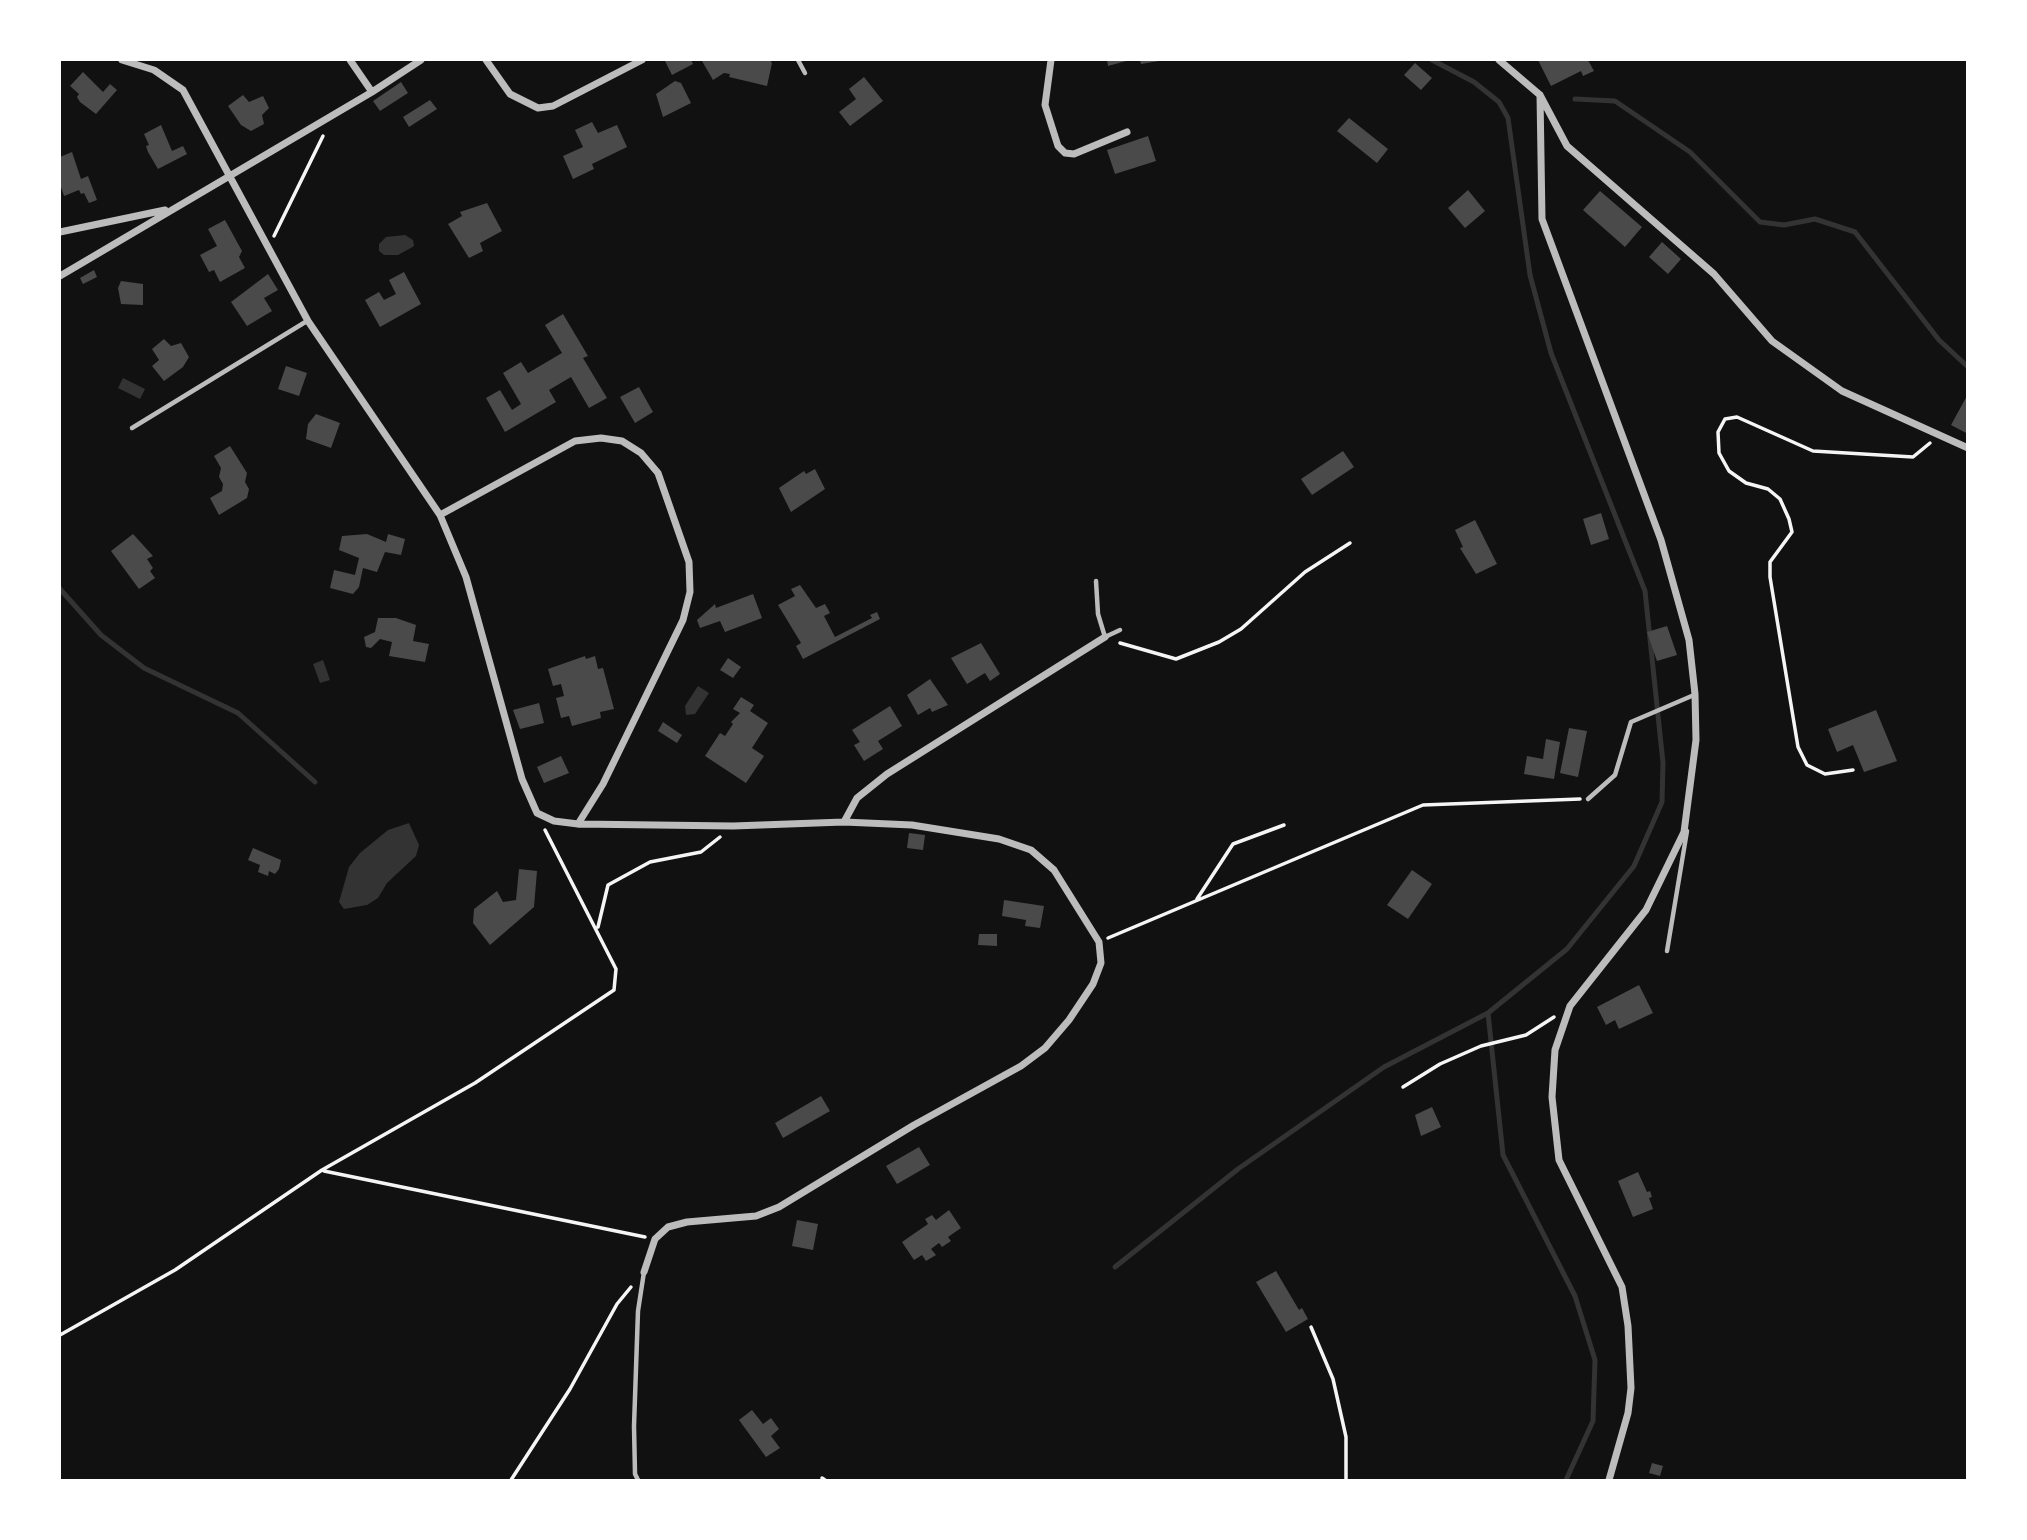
<!DOCTYPE html>
<html>
<head>
<meta charset="utf-8">
<style>
  body { margin:0 }
  #map { position:relative; width:2027px; height:1540px; overflow:hidden; background:#111; font-family:Mulish,sans-serif }
  canvas { display:block }
  .frame { position:absolute; inset:0; border:61px solid #fff; pointer-events:none }
</style>
</head>
<body>
<div id="map">
<canvas width="2027" height="1540"></canvas>
<div class="frame"></div>
</div>
<script>
const g = document.querySelector('canvas').getContext('2d');
g.lineJoin = 'round';
function fillPath(path, color) { g.fillStyle = color; g.fill(path, 'evenodd'); }
const poly = rows => new Path2D(rows.map(r => 'M' + r).join(''));
function stroke(path, color, width, dash) { g.strokeStyle = color; g.lineWidth = width; g.lineCap = dash ? 'butt' : 'round'; g.setLineDash(dash || []); g.stroke(path); }
fillPath(poly([
  [405,235,413,240,414,246,409,249,398,255,384,255,379,251,379,244,386,237],
  [123,378,145,389,140,399,118,388],
  [323,660,330,680,320,683,313,664],
  [698,686,709,693,695,714,686,715,685,706],
  [409,823,419,845,416,856,387,883,378,898,367,905,344,909,339,902,349,867,360,853,388,830]
]), '#333');
stroke(poly([
  [1575,99,1615,101,1690,152,1760,222,1784,225,1815,219,1855,232,1939,340,1968,367],
  [60,589,101,635,144,668,238,713,315,782],
  [1488,1013,1503,1155,1575,1296,1595,1360,1593,1421,1566,1480],
  [1115,1267,1238,1169,1384,1067,1488,1013,1567,949,1634,866,1662,802,1663,763,1645,591,1551,353,1530,275,1508,118,1499,102,1474,82,1432,60]
]), '#333', 5);
fillPath(poly([
  [691,60,693,64,672,75,665,61],
  [706,60,770,60,772,63,767,86,729,77,730,74,724,73,713,80,702,61],
  [1107,60,1130,60,1108,66],
  [1140,60,1159,60,1159,61,1141,64],
  [1538,60,1588,60,1594,71,1583,76,1581,71,1551,86],
  [1415,63,1432,78,1421,90,1404,75],
  [83,72,103,92,110,84,117,90,96,114,80,102,77,97,79,94,70,86],
  [864,77,883,101,850,126,839,112,856,99,849,89],
  [675,81,681,83,691,103,663,117,656,94],
  [401,82,408,93,380,111,373,101],
  [243,95,249,102,263,96,269,108,262,115,264,124,251,131,241,125,228,106],
  [430,100,437,109,409,127,403,117],
  [1349,118,1388,149,1377,163,1337,131],
  [592,122,598,133,617,125,627,147,592,164,594,169,573,179,563,156,583,147,575,130],
  [161,125,172,151,183,146,187,154,158,169,148,152,146,146,149,145,144,134],
  [1148,136,1156,161,1115,174,1107,150],
  [72,152,81,179,88,176,97,200,89,203,84,193,81,194,79,190,64,196,60,184,60,157],
  [1468,190,1485,211,1465,228,1448,208],
  [1600,191,1642,227,1625,247,1583,210],
  [487,203,502,231,480,243,483,251,469,258,448,224,462,216,460,212],
  [225,220,242,251,239,257,245,268,220,282,214,270,209,272,200,255,217,246,208,229],
  [1662,242,1681,259,1668,274,1649,257],
  [94,270,97,277,83,284,80,278],
  [404,272,421,304,380,327,365,300,379,292,384,300,396,294,389,280],
  [268,274,278,290,264,298,272,311,247,326,231,302],
  [121,281,143,284,143,305,121,304,118,288],
  [563,314,588,356,583,358,607,398,589,408,571,377,549,390,556,402,505,432,486,398,500,390,512,410,521,404,503,373,521,362,528,373,562,353,545,325],
  [164,339,171,346,181,343,189,357,183,367,164,381,152,366,159,360,152,349],
  [286,366,307,373,299,396,278,389],
  [639,387,653,412,635,423,620,397],
  [1968,394,1968,434,1951,425],
  [316,414,340,423,331,448,306,439,308,424],
  [230,446,247,473,245,482,249,489,247,498,219,515,210,498,222,491,223,484,219,477,221,468,214,456],
  [1343,451,1354,467,1312,495,1301,479],
  [815,469,825,489,791,512,779,488,804,471,806,474],
  [1601,513,1609,539,1591,545,1583,519],
  [1475,520,1497,564,1476,574,1460,548,1463,547,1455,530],
  [133,534,153,556,147,559,153,568,150,571,155,578,139,589,111,551],
  [367,534,386,542,388,534,405,539,401,555,385,552,377,572,363,568,359,587,353,594,330,588,334,570,355,575,359,558,339,550,342,536],
  [800,585,816,608,825,604,830,613,824,616,835,637,872,618,870,615,877,612,880,619,803,659,796,646,801,643,778,605,795,596,791,589],
  [753,594,762,618,725,632,720,621,700,628,697,620,715,604,716,608],
  [378,618,396,618,416,625,413,641,429,644,425,662,389,656,392,642,380,639,371,648,366,647,364,637,375,632],
  [1667,626,1677,655,1657,661,1647,632],
  [981,643,1000,674,990,681,985,673,967,684,951,658],
  [585,656,586,659,595,656,598,669,603,668,614,709,600,712,601,718,572,726,569,716,561,718,556,698,564,696,561,684,553,686,548,669],
  [728,658,741,667,733,678,720,670],
  [930,679,948,705,932,712,930,708,918,715,907,695],
  [741,697,754,705,750,711,768,723,752,748,764,756,746,783,705,756,720,733,725,736,733,724,731,722,740,713,733,709],
  [539,703,544,723,520,729,513,710],
  [890,706,902,726,878,741,883,749,864,761,854,745,860,742,852,730],
  [1876,710,1897,761,1864,772,1853,745,1837,752,1828,729],
  [663,722,682,735,677,743,658,731],
  [1569,728,1587,731,1578,777,1560,773],
  [1546,739,1560,742,1554,779,1524,774,1527,756,1543,759],
  [561,756,569,773,544,783,537,767],
  [909,833,925,835,923,850,907,848],
  [253,848,281,860,279,869,275,874,269,871,268,876,258,872,260,865,248,860],
  [519,869,537,871,534,907,490,945,473,923,474,909,497,891,503,902,516,900],
  [1412,870,1432,884,1408,919,1387,905],
  [1004,900,1044,906,1040,928,1025,926,1026,920,1002,916],
  [979,934,997,934,997,946,978,945],
  [1639,985,1653,1013,1619,1029,1615,1020,1606,1025,1597,1007],
  [821,1096,830,1111,783,1138,775,1123],
  [1432,1107,1441,1127,1421,1136,1415,1115],
  [919,1147,930,1165,897,1184,886,1166],
  [1638,1172,1647,1192,1650,1191,1652,1197,1649,1198,1653,1209,1633,1217,1618,1181],
  [949,1210,961,1228,948,1237,951,1241,942,1247,939,1243,931,1249,936,1255,926,1261,922,1255,914,1260,902,1242,928,1224,925,1219,932,1215,936,1220],
  [797,1220,818,1224,813,1250,792,1246],
  [1276,1271,1299,1310,1302,1308,1308,1319,1286,1332,1256,1282],
  [752,1410,763,1424,771,1418,779,1429,771,1436,780,1448,766,1457,739,1420],
  [1652,1463,1663,1466,1660,1476,1649,1473]
]), '#4a4a4a');
stroke(poly([
  [274,236,323,136],
  [1120,643,1176,659,1219,642,1241,629,1305,572,1350,543],
  [1853,770,1825,774,1807,765,1798,747,1770,577,1770,562,1792,532,1789,519,1780,499,1768,489,1746,483,1729,471,1719,453,1718,432,1725,419,1737,417,1813,451,1913,457,1930,443],
  [1197,899,1233,844,1284,825],
  [598,927,608,885,650,862,701,852,720,837],
  [1108,938,1423,805,1580,799],
  [1403,1087,1440,1064,1481,1046,1526,1035,1554,1017],
  [324,1171,645,1237],
  [1311,1327,1333,1379,1346,1437,1346,1480],
  [60,1335,175,1270,322,1170,475,1083,614,990,616,969,545,830],
  [822,1478,825,1480],
  [511,1480,570,1389,617,1304,631,1287]
]), '#f5f5f5', 3.5);
stroke(poly([
  [798,60,805,73],
  [132,428,307,321],
  [1096,581,1098,614,1105,637,1120,630],
  [1588,799,1615,775,1631,722,1694,695],
  [1667,951,1687,831],
  [638,1480,635,1474,634,1426,638,1311,644,1272]
]), '#bcbcbc', 4.5);
stroke(poly([
  [122,60,154,70,183,90,308,321,440,515,466,577,522,779,537,813,554,821,578,824,733,826,844,822,912,825,999,839,1031,850,1054,870,1099,942,1101,963,1093,984,1069,1020,1045,1048,1021,1066,914,1125,779,1207,756,1216,687,1222,668,1227,655,1239,644,1272],
  [350,60,372,92],
  [486,60,510,94,538,108,553,106,642,60],
  [1051,60,1045,105,1058,146,1065,153,1074,154,1127,132],
  [1499,60,1540,95,1567,146,1714,274,1772,341,1842,391,1968,448],
  [1540,95,1542,219,1661,540,1689,640,1695,694,1696,740,1684,832,1646,910,1570,1006,1555,1050,1552,1097,1559,1160,1622,1287,1628,1326,1631,1388,1628,1413,1609,1480],
  [60,232,165,210],
  [60,276,372,92,421,60],
  [440,515,575,441,601,438,622,441,641,453,658,473,689,562,690,592,683,620,603,784,578,824],
  [844,822,857,798,887,774,1105,637]
]), '#bcbcbc', 7);
</script>
</body>
</html>
